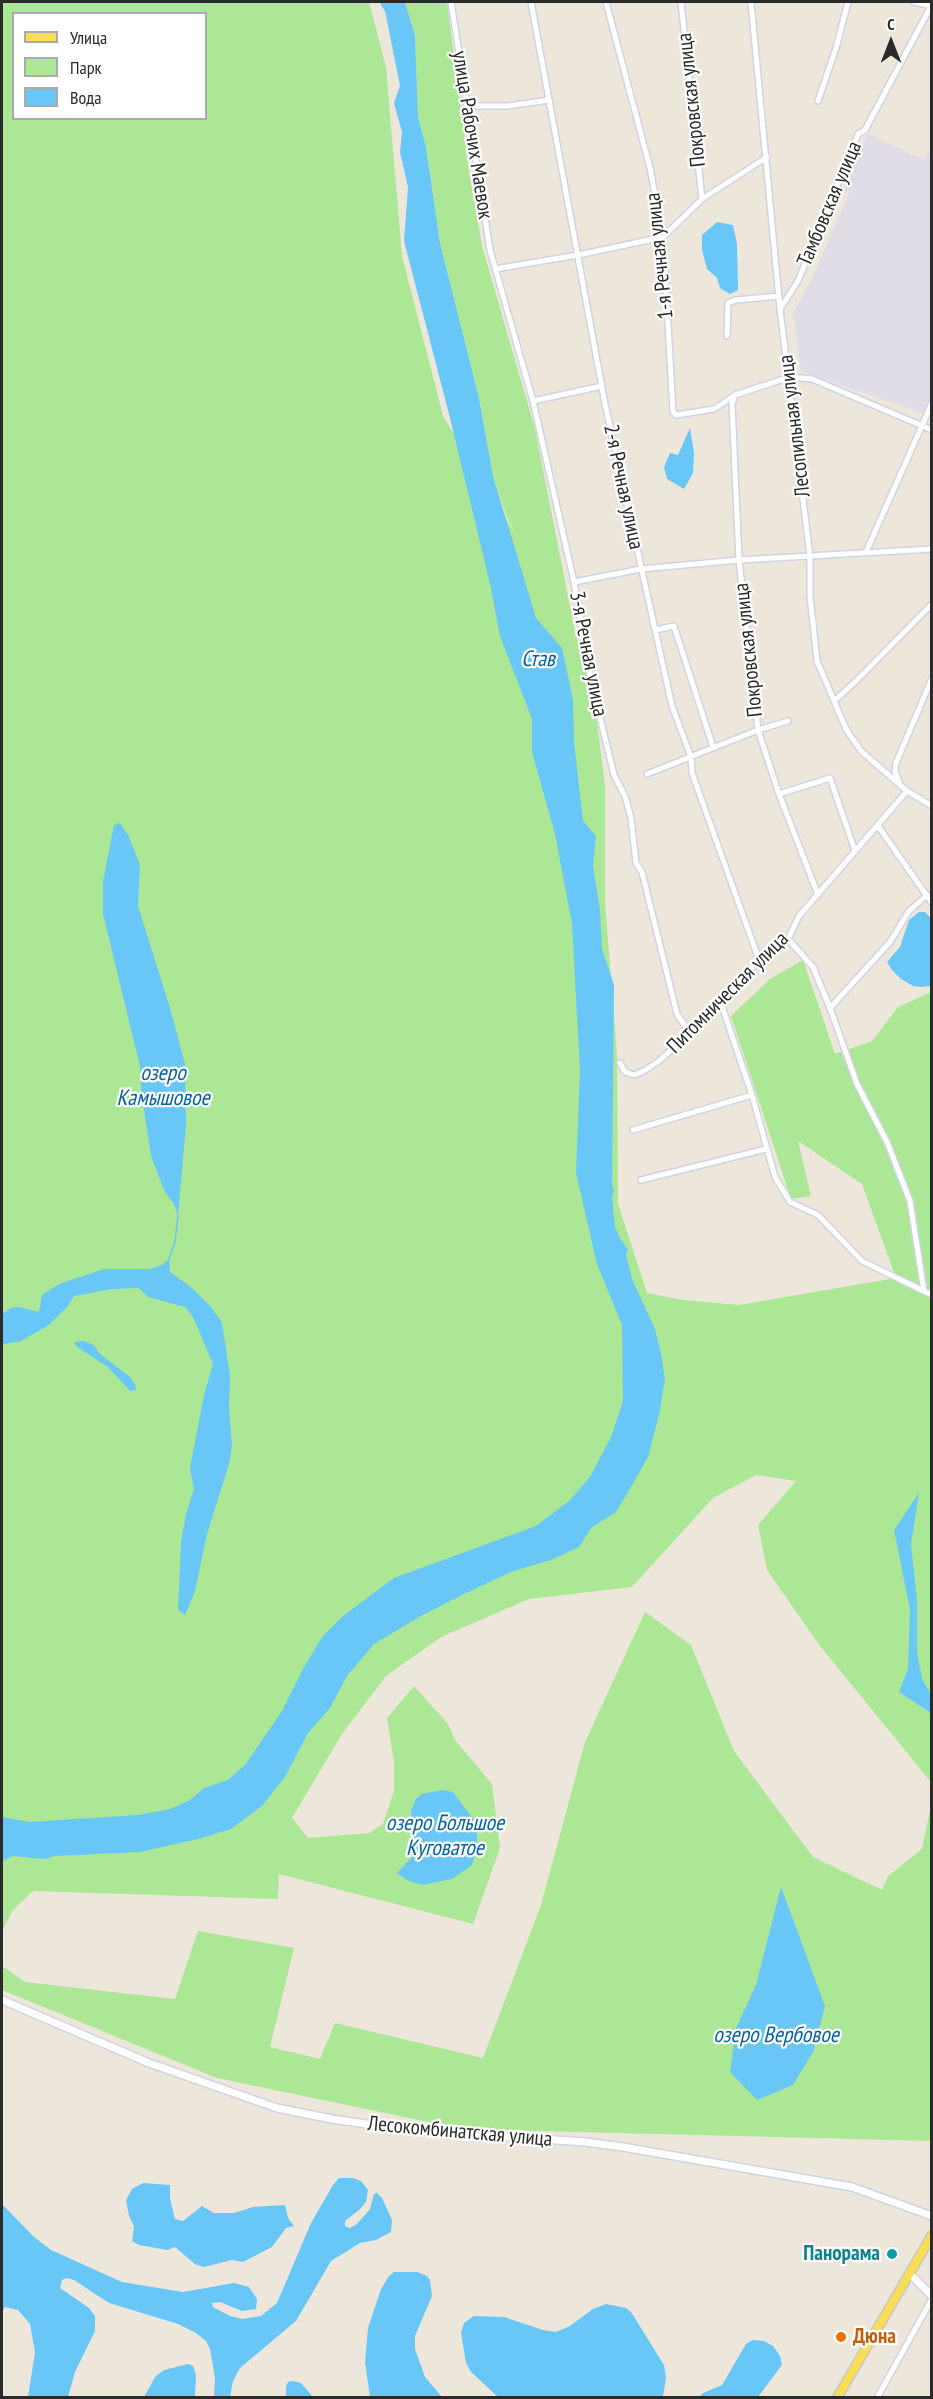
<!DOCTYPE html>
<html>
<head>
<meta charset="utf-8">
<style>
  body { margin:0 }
  #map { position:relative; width:933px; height:2399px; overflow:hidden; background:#ede7db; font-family:"PT Sans Narrow",sans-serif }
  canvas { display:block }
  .frame { position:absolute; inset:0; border:3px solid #2a2a2a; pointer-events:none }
  .legend { position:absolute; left:12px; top:12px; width:195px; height:108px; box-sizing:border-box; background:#fff; border:2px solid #aaa; margin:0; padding:8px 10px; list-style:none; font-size:18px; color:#2a2a2a }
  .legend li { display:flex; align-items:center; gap:12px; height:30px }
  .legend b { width:30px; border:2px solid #aaa }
  .north { position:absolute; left:861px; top:12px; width:60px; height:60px; -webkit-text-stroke:4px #fff; paint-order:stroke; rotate:0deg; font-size:16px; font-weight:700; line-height:24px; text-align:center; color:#2a2a2a }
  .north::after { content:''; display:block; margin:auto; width:21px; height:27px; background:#2a2a2a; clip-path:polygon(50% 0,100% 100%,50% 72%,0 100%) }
</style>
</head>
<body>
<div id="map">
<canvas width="933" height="2399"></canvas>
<div class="frame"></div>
<ul class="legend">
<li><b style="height:8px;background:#f9dd54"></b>Улица</li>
<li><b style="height:16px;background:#abe794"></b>Парк</li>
<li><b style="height:16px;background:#68c7f6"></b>Вода</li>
</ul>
<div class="north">С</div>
</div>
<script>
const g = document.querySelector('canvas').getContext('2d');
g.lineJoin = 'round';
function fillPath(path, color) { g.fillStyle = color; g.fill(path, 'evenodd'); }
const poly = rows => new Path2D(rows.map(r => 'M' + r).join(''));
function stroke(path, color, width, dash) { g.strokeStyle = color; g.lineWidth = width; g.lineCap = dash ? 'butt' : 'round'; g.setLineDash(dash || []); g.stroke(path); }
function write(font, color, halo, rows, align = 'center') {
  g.font = font + ' "PT Sans Narrow",sans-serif'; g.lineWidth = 4.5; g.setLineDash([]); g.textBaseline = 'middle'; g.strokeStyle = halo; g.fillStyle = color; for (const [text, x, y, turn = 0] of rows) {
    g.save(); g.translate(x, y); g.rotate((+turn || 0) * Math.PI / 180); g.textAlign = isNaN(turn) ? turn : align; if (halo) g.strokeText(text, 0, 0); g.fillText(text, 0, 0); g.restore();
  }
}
fillPath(poly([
  [867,134,925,160,928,152,931,154,932,401,925,414,801,371,793,313,810,283,849,193,844,191]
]), '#dfdce5');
fillPath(poly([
  [2,2,369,2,386,67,402,256,443,416,518,538,507,518,493,476,479,398,440,243,426,147,418,117,415,35,405,2,447,2,469,171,482,246,535,429,575,632,594,698,605,786,605,902,617,1054,618,1204,647,1293,683,1300,739,1305,896,1278,862,1184,798,1141,811,1196,791,1199,731,1016,770,979,803,960,835,1054,872,1041,898,1007,931,992,931,1782,820,1646,767,1570,758,1525,796,1481,756,1475,713,1498,632,1587,529,1599,441,1637,386,1676,342,1734,292,1818,308,1838,369,1833,383,1824,394,1791,394,1762,387,1718,414,1686,448,1724,455,1740,492,1784,500,1848,473,1924,279,1874,278,1899,33,1891,13,1910,2,1931],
  [14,14,206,14,206,118,14,118],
  [645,1612,691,1645,734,1751,813,1857,882,1890,888,1876,922,1849,931,1805,931,2141,462,2129,217,2078,2,1990,2,1966,25,1982,175,1999,198,1931,294,1948,270,2047,320,2059,335,2023,483,2058,541,1905,585,1742]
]), '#abe794');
fillPath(poly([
  [379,2,405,2,415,35,418,117,426,147,440,243,479,398,493,476,536,618,562,648,573,700,574,742,583,821,596,836,593,866,600,910,602,949,614,985,612,1186,614,1190,612,1197,615,1227,621,1240,628,1249,626,1255,632,1279,655,1329,661,1353,665,1379,659,1415,648,1457,635,1480,616,1512,591,1528,579,1547,551,1560,513,1571,464,1594,419,1617,374,1644,347,1676,330,1708,308,1733,285,1777,262,1806,231,1829,198,1839,140,1852,54,1856,45,1859,13,1856,2,1861,2,1817,29,1822,138,1815,170,1809,190,1800,204,1788,228,1780,245,1765,282,1711,303,1669,322,1637,343,1616,394,1578,536,1526,569,1501,590,1477,611,1437,623,1401,622,1325,597,1264,576,1173,580,1070,572,924,555,834,532,752,532,719,500,636,491,588,449,414,404,241,408,187,400,152,402,132,394,103,400,86,385,11],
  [717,222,733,225,737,244,738,290,730,294,720,288,717,278,707,269,702,250,702,235],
  [690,428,694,453,693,473,684,489,667,479,664,467,670,453,678,455],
  [120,823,129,837,140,865,138,906,170,1008,185,1064,186,1125,178,1215,174,1204,165,1192,151,1156,141,1089,140,1066,103,914,103,881,114,825],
  [919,912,925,912,932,919,931,986,921,987,913,986,901,979,892,970,887,962,900,947,909,920],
  [169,1259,170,1272,192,1288,211,1307,222,1323,230,1375,229,1409,232,1445,229,1464,207,1534,195,1591,185,1615,178,1610,181,1542,186,1514,194,1489,190,1468,204,1395,213,1364,193,1317,185,1307,148,1297,139,1288,112,1289,74,1296,68,1306,49,1325,21,1341,4,1344,2,1346,2,1314,11,1308,19,1307,39,1312,42,1295,59,1284,104,1269,151,1269,162,1265],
  [84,1341,94,1345,99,1353,130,1377,135,1385,136,1390,130,1391,108,1367,77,1347,74,1342],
  [919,1493,911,1545,917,1600,917,1652,922,1679,931,1694,931,1713,899,1692,908,1669,910,1610,894,1530],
  [443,1790,453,1792,473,1819,477,1830,477,1847,472,1865,452,1879,422,1885,407,1880,397,1873,415,1854,411,1811,416,1799,421,1794],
  [781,1887,825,2006,813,2052,793,2085,757,2100,730,2072,736,2028,756,1985],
  [339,2178,353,2178,361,2181,368,2190,366,2202,359,2210,345,2221,345,2226,350,2228,357,2224,370,2209,374,2194,377,2193,382,2198,392,2220,391,2232,376,2240,360,2243,331,2261,296,2321,240,2368,233,2381,230,2397,214,2397,215,2378,210,2349,206,2341,196,2333,178,2324,109,2303,74,2280,67,2278,62,2280,60,2288,89,2308,95,2316,95,2331,75,2372,68,2397,28,2397,35,2352,30,2324,18,2310,5,2307,2,2312,2,2204,34,2237,51,2250,122,2282,183,2292,234,2283,249,2287,257,2299,256,2309,242,2311,220,2302,212,2303,213,2307,230,2316,242,2319,261,2316,277,2303,311,2223,333,2185],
  [143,2183,170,2185,170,2198,175,2219,183,2221,202,2206,214,2213,234,2213,253,2207,285,2205,288,2218,294,2226,286,2228,272,2247,243,2262,232,2260,204,2267,195,2264,175,2247,167,2250,139,2245,132,2241,134,2226,129,2216,126,2200,132,2189],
  [394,2272,417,2272,427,2276,430,2280,432,2296,415,2336,415,2349,425,2377,442,2397,370,2397,365,2362,368,2328,381,2289,389,2276],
  [606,2304,626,2308,631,2312,664,2365,666,2377,663,2397,498,2397,471,2372,466,2363,461,2333,464,2323,474,2316,504,2317,543,2330,556,2332,570,2326,593,2309],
  [753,2340,764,2341,773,2346,780,2356,782,2365,758,2397,699,2397,703,2393,722,2385,746,2344],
  [188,2364,193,2366,196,2375,195,2397,144,2397,155,2377,164,2370],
  [293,2381,301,2383,313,2397,286,2397,286,2387,288,2382]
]), '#68c7f6');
stroke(poly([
  [169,1259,175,1242,178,1215]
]), '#68c7f6', 1.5);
const minor = poly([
  [451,2,490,250,533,401,574,582,591,680,614,775,625,796,631,818,636,863,642,872,677,1014,690,1033],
  [531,2,605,404,672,706,691,757,692,773,759,960],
  [606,2,650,168,663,237,673,412,676,415,714,409,735,395,790,377,812,379,932,430],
  [681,2,702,199],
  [751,2,780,309,810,557,810,596,817,661,846,729,861,751,907,791,932,806],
  [914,2,932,6],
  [818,101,836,48,848,2],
  [466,106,508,106,549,100],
  [495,269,578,255,663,237,702,199,767,157],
  [780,309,798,281,858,134,865,130,931,6],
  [727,336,728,303,736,300,779,296],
  [735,395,732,404,739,560,758,730,779,794,818,895],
  [533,401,602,386],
  [866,552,932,403],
  [574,582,641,569,739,560,932,549],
  [655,630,674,626,713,747],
  [834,701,855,682,932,604],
  [647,774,758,730,788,721],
  [899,782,895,772,896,763,932,678],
  [779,794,830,778,855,851],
  [878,826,932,903],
  [788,939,813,967,830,1008,890,942,909,911,927,895],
  [721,1003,752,1095,775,1177,790,1202,818,1215,862,1261,932,1295],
  [830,1008,857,1084,887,1142,910,1201,924,1291],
  [620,1063,625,1072,634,1075,644,1071,659,1061,690,1033,721,1003,759,960,788,939,799,916,907,791],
  [633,1130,752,1095],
  [641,1180,766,1149],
  [877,2398,932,2299]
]);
const tertiary = poly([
  [2,2000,149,2063,277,2108,332,2119,408,2130,585,2142,623,2147,852,2187,932,2216],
  [909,2273,932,2296]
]);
const primary = poly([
  [837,2398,932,2235]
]);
stroke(minor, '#d0d3e4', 8);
stroke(tertiary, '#d0d3e4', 10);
stroke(primary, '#c8c8c8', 11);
stroke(minor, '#fff', 5);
stroke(tertiary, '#fff', 7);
stroke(primary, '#f9dd54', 8);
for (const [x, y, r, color] of [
  [892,2254,6,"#0f9aa8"],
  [841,2337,6,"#e8710a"]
]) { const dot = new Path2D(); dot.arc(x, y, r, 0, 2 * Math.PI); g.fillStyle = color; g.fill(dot); stroke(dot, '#fff', 2); }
write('21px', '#2a2a2a', '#fff', [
  ["Покровская улица",692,100,-96],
  ["улица Рабочих Маевок",472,135,81],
  ["Тамбовская улица",830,204,-67],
  ["1-я Речная улица",660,256,-96],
  ["Лесопильная улица",795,426,-97],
  ["2-я Речная улица",623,487,78],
  ["Покровская улица",749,650,-96],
  ["3-я Речная улица",588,654,79],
  ["Питомническая улица",728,993,-45],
  ["Лесокомбинатская улица",460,2132,5]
]);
write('bold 21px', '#0d838f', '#fff', [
  ["Панорама",880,2254]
], 'right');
write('bold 21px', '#c56008', '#fff', [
  ["Дюна",853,2337]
], 'left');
write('italic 22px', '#0563a4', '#fff', [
  ["Став",538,660],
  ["озеро",163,1074],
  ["Камышовое",163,1099],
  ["озеро Большое",445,1824],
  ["Куговатое",445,1849],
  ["озеро Вербовое",776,2036]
]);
</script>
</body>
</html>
